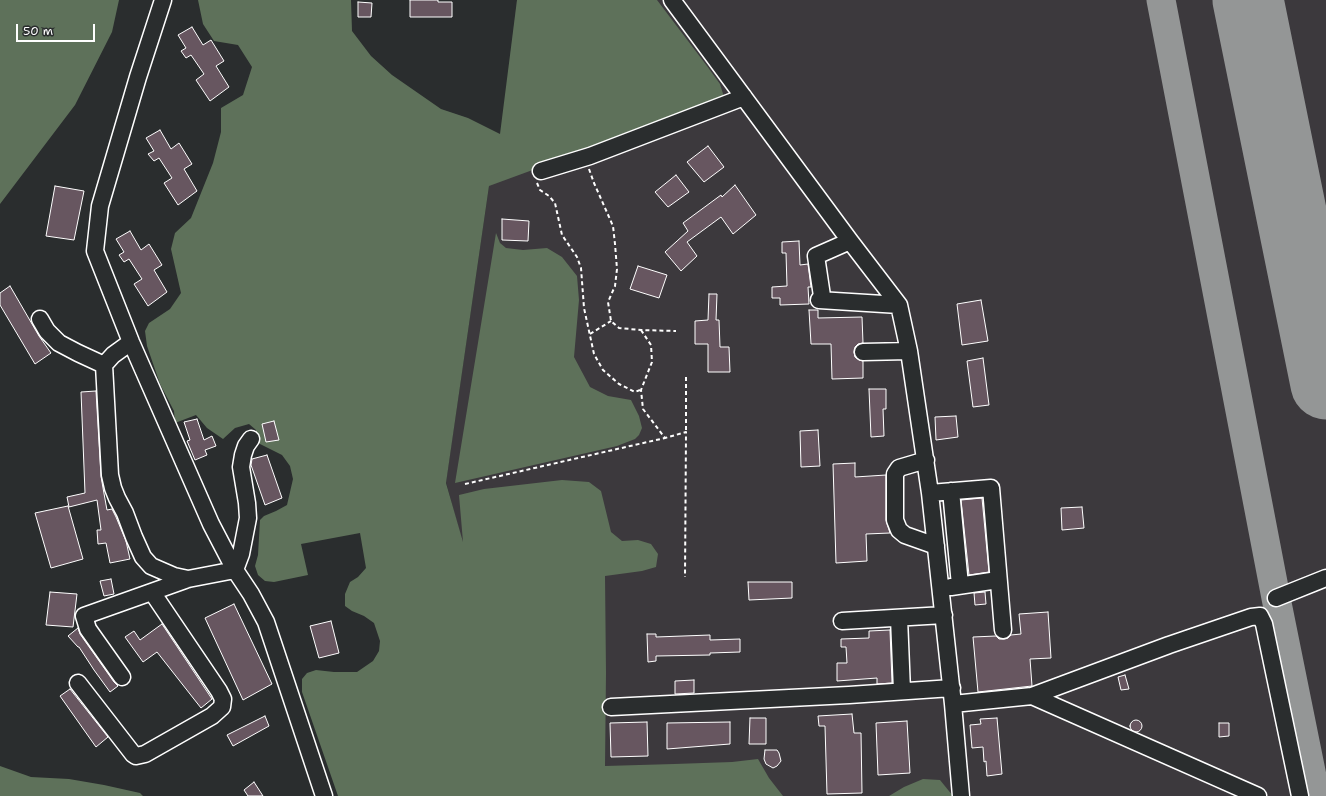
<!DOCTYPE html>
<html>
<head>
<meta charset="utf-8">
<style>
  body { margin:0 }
  #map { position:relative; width:1326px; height:796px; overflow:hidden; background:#2a2d2e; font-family:"Shantell Sans",sans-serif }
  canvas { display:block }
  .scale { position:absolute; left:16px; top:24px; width:79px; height:18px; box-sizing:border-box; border:2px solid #fff; border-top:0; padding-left:5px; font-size:12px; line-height:14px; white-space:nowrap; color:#fff; -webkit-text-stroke:3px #2a2d2e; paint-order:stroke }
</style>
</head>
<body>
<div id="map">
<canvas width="1326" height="796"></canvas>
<div class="scale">50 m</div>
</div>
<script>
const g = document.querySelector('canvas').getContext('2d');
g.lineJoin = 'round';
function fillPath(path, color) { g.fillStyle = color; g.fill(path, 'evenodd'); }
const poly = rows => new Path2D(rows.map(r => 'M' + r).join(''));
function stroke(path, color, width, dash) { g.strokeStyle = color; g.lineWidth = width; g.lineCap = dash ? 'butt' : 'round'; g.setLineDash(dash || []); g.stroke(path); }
fillPath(poly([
  [517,0,1326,0,1326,796,545,796,463,545,446,482,489,186,501,134]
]), '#3c393d');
fillPath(poly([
  [0,0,119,0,112,32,75,105,0,204],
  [198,0,351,0,352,31,371,56,392,75,441,109,468,118,500,134,517,0,657,0,707,66,720,84,724,97,696,110,489,186,446,483,463,542,459,495,484,489,562,480,589,482,601,491,611,532,622,541,638,540,651,544,658,554,656,567,642,571,605,576,606,673,605,766,674,764,732,762,758,759,769,778,783,796,338,796,302,692,302,679,307,673,316,670,334,672,357,672,373,661,379,651,380,641,374,623,364,616,352,611,345,606,345,594,350,582,358,577,366,568,360,533,301,544,308,575,274,582,265,581,258,575,255,566,258,555,260,520,264,516,276,511,287,505,293,479,290,466,282,455,256,442,256,430,249,424,235,428,223,439,207,428,196,415,175,423,174,411,160,384,147,346,145,331,149,323,170,309,181,293,171,249,175,233,191,218,213,163,221,132,221,108,243,95,252,67,238,45,214,41,203,24],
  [496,233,500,243,506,248,523,250,547,248,562,257,577,276,579,300,574,357,590,387,608,396,631,400,639,416,642,428,639,435,635,439,617,446,455,483],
  [0,766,31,777,69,779,104,785,140,793,143,796,0,796],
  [923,779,940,780,953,796,889,796,904,787]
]), '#5e715a');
stroke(poly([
  [1161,0,1276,598,1316,796]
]), '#949696', 29);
stroke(poly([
  [1248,0,1326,384]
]), '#949696', 71);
const building = poly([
  [410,0,438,0,438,2,452,2,452,17,410,17,410,0],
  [358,2,372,3,371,17,358,17,358,2],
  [192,27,203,45,211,40,224,61,216,66,229,87,210,101,196,80,204,74,191,55,186,58,181,51,186,48,178,35,192,27],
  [160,130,171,149,179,143,192,164,184,169,197,191,178,205,164,183,172,178,159,158,154,161,148,154,154,151,146,138,160,130],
  [708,146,724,167,704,182,687,162,708,146],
  [676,175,689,192,668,207,655,192,676,175],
  [735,185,756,215,733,234,721,217,687,242,697,256,681,271,665,252,688,231,683,223,721,195,722,197,735,185],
  [55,186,84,191,74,240,46,236,55,186],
  [502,219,529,221,528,241,502,240,502,219],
  [130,231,141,250,149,244,162,265,154,270,167,292,148,306,134,284,142,279,129,259,124,262,119,255,124,252,116,239,130,231],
  [799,241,800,265,808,264,811,287,808,287,809,304,780,305,780,298,772,298,772,287,787,286,786,253,782,253,782,242,799,241],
  [638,266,667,275,659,298,630,289,638,266],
  [10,286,39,336,51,353,35,364,0,305,0,293,10,286],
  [709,294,717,294,716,320,719,320,720,347,729,347,730,372,708,372,708,344,695,344,695,321,708,320,709,294],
  [981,300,988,341,962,345,957,304,981,300],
  [809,310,818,310,818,318,862,317,863,343,858,344,855,347,854,352,855,357,859,360,863,361,863,378,832,379,831,344,811,344,809,310],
  [983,358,989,405,973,407,967,361,983,358],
  [869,389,886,389,886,409,883,409,884,436,871,437,869,389],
  [96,391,101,476,103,488,107,510,112,509,116,517,126,541,130,559,110,563,106,543,98,544,97,530,101,530,97,500,69,507,67,497,85,493,81,392,96,391],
  [956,416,958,437,936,440,935,417,956,416],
  [197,419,204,440,212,436,216,446,205,450,207,455,195,460,187,441,190,440,184,422,197,419],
  [274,421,279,440,266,442,262,424,274,421],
  [818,430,820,466,801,467,800,431,818,430],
  [267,455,282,498,265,505,251,465,252,459,267,455],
  [855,463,855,477,886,475,886,520,890,533,866,534,867,561,836,563,833,464,855,463],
  [982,498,989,572,969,575,961,500,982,498],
  [68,506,83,559,51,568,35,513,68,506],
  [1082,507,1084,528,1062,530,1061,508,1082,507],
  [111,579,114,594,104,596,100,581,111,579],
  [748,582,792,582,792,598,749,600,748,582],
  [50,592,77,594,73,627,46,625,50,592],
  [985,592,986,604,975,605,974,593,985,592],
  [234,604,272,684,243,700,205,618,234,604],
  [1048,612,1051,658,1030,659,1032,686,978,692,973,637,996,636,999,639,1004,639,1008,638,1011,635,1021,634,1019,614,1048,612],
  [331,621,339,653,319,658,310,626,331,621],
  [162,624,212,699,201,708,157,652,143,662,125,637,134,631,140,640,162,624],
  [78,628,80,634,114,682,118,686,110,692,94,670,79,647,78,647,68,636,78,628],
  [890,630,892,683,877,684,877,678,837,681,837,663,847,663,846,647,841,647,841,639,869,638,869,631,890,630],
  [647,634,656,634,656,637,710,635,710,640,740,639,740,652,710,653,710,655,656,656,656,661,648,662,647,634],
  [1125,675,1129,689,1121,690,1118,677,1125,675],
  [694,680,694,693,675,694,675,681,694,680],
  [70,689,108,737,96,747,60,696,70,689],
  [852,714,854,733,861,733,862,793,827,794,825,726,819,726,818,716,852,714],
  [265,716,269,726,233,746,227,735,265,716],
  [750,718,766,718,766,744,749,744,750,718],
  [997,718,1002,774,987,776,986,761,984,762,983,747,972,748,970,725,981,724,980,719,997,718],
  '1130 726a6 6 0 1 1 12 0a6 6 0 1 1-12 0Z',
  [907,721,910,773,878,775,876,723,907,721],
  [647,722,648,756,611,757,610,723,647,722],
  [730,722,730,744,667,749,667,723,730,722],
  [1219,723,1229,723,1229,736,1219,737,1219,723],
  [765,750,777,750,779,753,781,761,777,766,773,768,766,764,764,759,765,750],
  [254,782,263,796,248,796,244,790,254,782]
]);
fillPath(building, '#675660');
stroke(building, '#fff', 1);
const minor = poly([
  [163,0,138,77,100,206,95,251,131,342,211,524,235,570,251,594,266,622,324,796],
  [672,0,850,241,899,305,909,351,930,493,953,704,961,796],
  [541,171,590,156,744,97],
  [850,241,816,256,822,296,819,300,899,305],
  [40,319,47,331,59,343,78,353,104,365],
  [131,342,113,355,104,365,110,475,113,488,117,498,125,513,134,537,143,557,151,566,174,576,188,579],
  [863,352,909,351],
  [926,460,899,468,895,474,895,520,899,530,905,535,936,546],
  [951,491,960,585],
  [930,493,991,488,1003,630],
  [951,587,998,580],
  [1276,598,1326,578],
  [899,618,902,691],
  [842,621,944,615],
  [122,677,88,629,84,616,188,579,235,570,241,554,248,518,247,503,241,467,243,455,246,446,251,439],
  [78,683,133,754,136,756,145,754,212,716,222,707,223,699,219,691,152,592],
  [1032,696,1169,645,1251,617,1260,616,1264,624,1300,796],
  [953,704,1032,696,1258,796],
  [611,707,849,695,952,688]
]);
stroke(minor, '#fff', 19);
stroke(poly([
  [589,169,594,183,613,226,615,244,617,269,615,286,608,302,611,321,619,328,641,330,676,331],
  [537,183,540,190,549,196,555,203,562,235,577,257,581,268,584,308,594,354,603,370,619,384,635,392,640,390],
  [641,330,651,345,652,362,641,390,643,409,665,438,686,432,685,577],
  [590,334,611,321],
  [686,377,686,432],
  [465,484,665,438]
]), '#fff', 2, [4, 3]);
stroke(minor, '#2a2d2e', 16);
</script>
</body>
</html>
